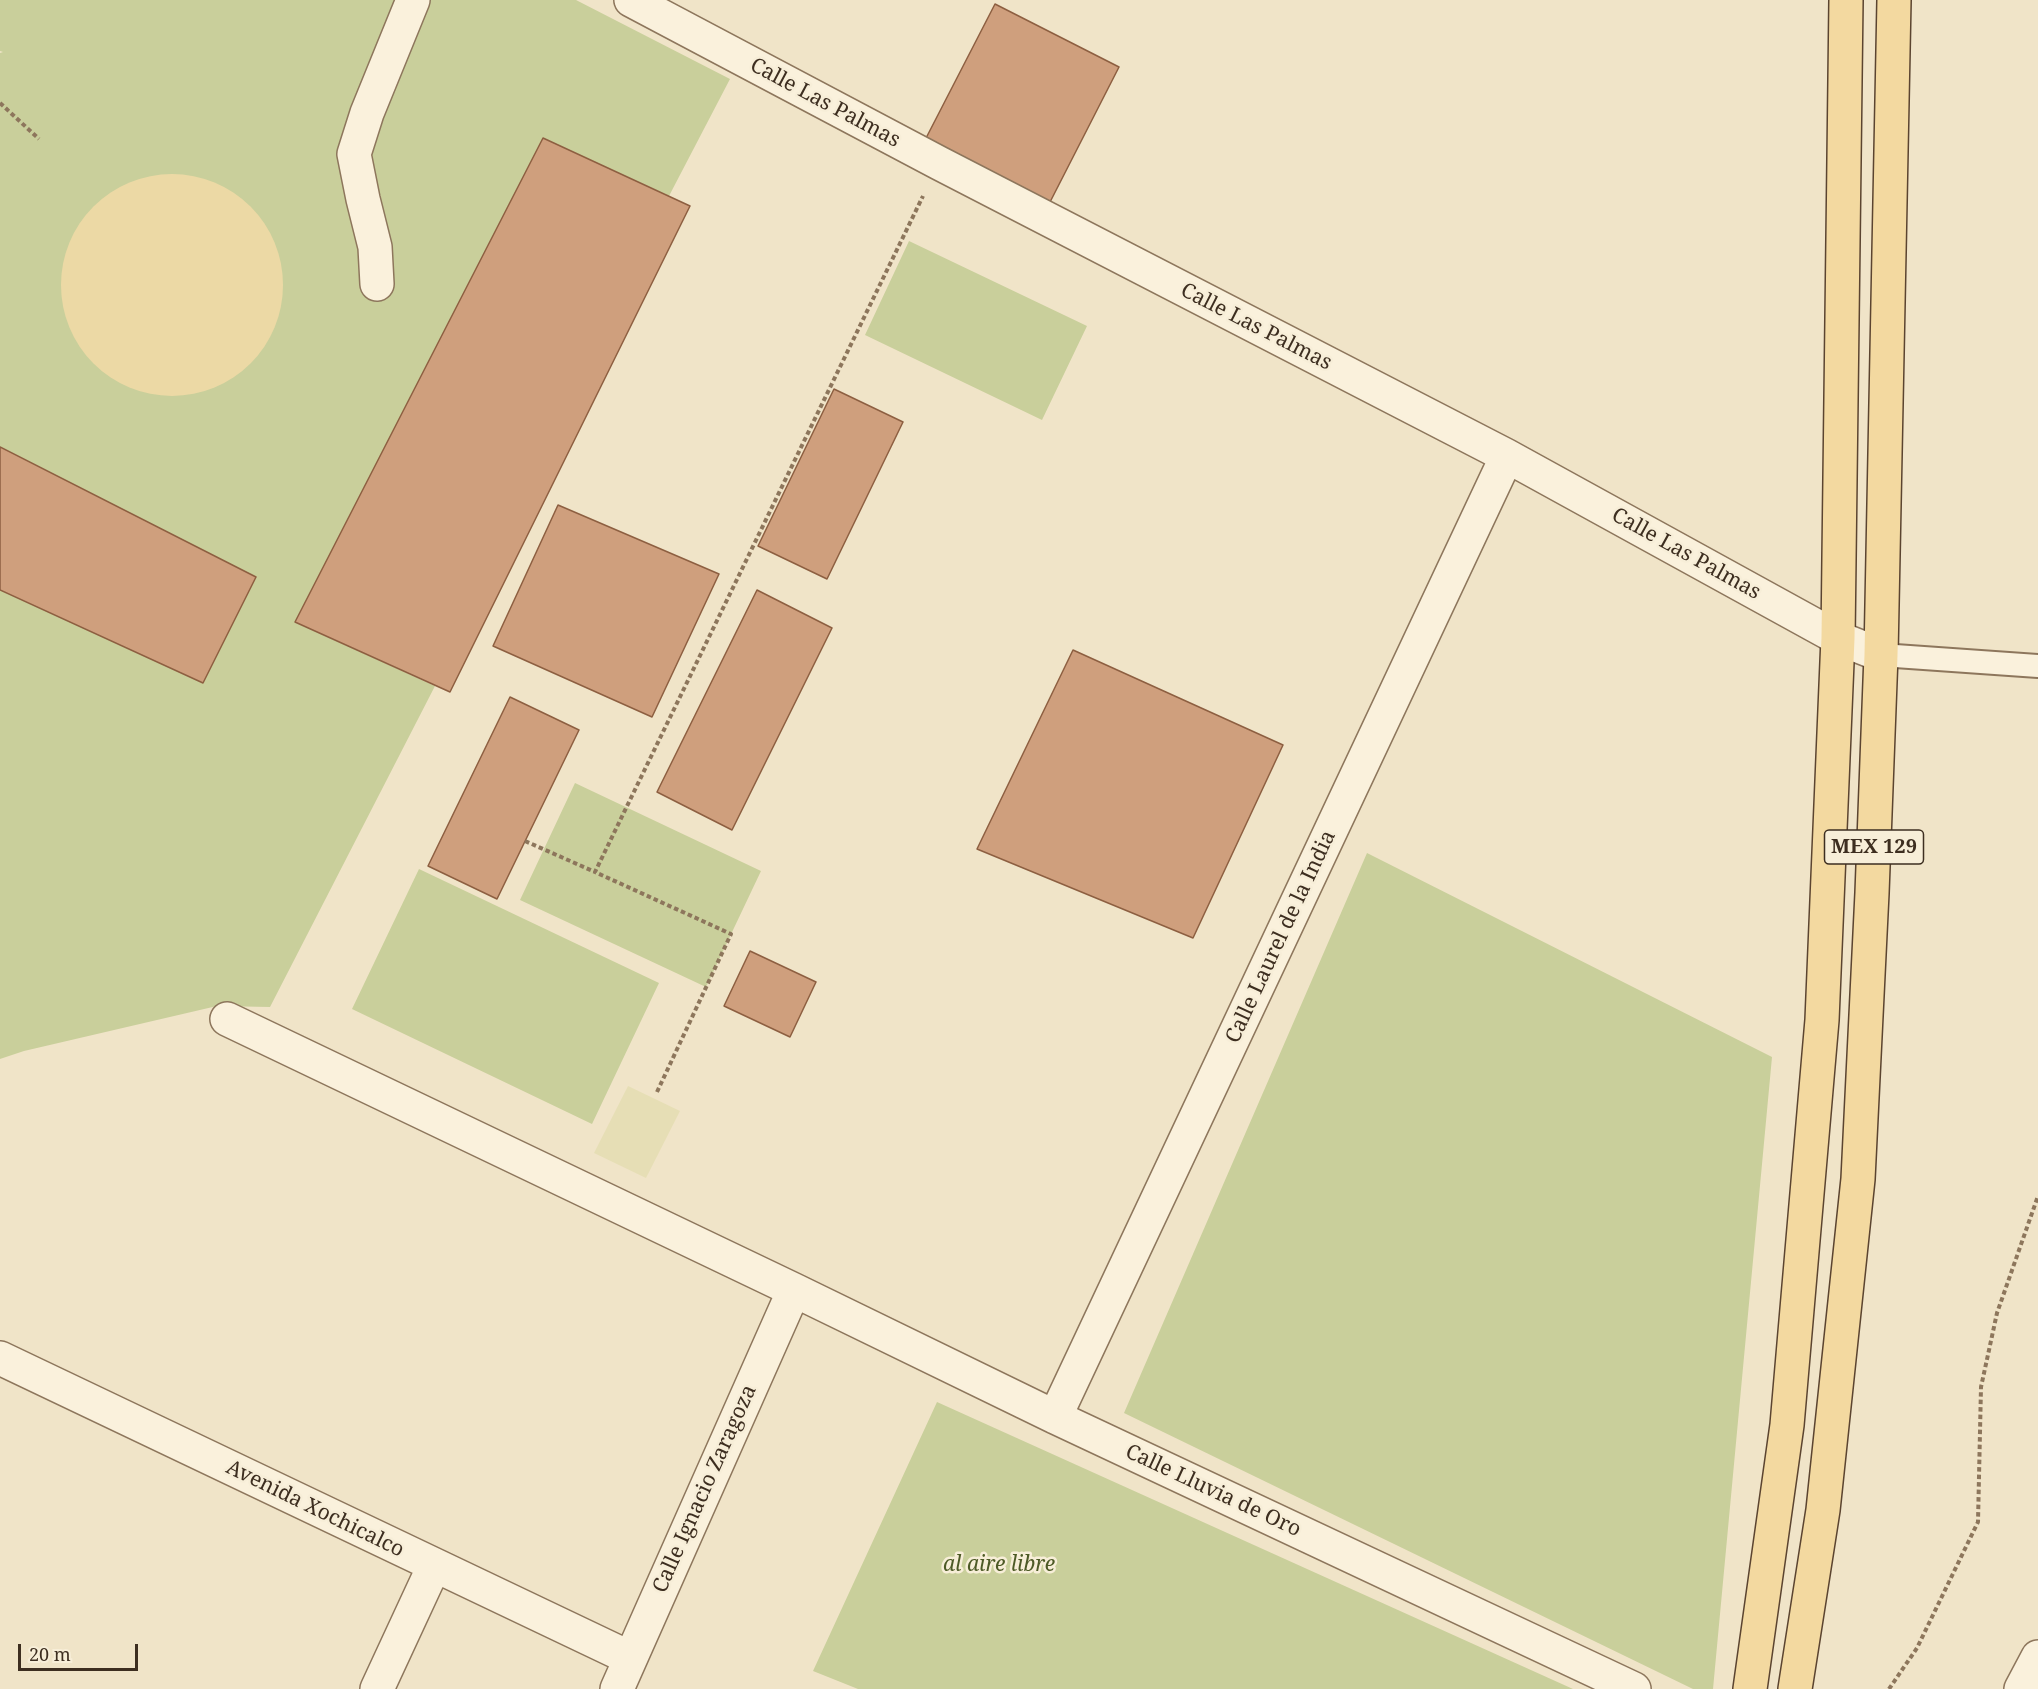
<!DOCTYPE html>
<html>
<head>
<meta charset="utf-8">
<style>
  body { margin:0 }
  #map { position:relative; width:2038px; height:1689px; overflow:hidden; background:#f0e4c8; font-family:"Noto Serif",serif }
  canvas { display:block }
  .scale { position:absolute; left:18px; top:1644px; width:120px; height:27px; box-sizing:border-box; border:3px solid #3d2e20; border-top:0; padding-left:8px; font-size:18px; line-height:21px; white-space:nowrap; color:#3d2e20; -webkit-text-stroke:4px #f7eed8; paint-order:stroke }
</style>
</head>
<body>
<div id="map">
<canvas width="2038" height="1689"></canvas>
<div class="scale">20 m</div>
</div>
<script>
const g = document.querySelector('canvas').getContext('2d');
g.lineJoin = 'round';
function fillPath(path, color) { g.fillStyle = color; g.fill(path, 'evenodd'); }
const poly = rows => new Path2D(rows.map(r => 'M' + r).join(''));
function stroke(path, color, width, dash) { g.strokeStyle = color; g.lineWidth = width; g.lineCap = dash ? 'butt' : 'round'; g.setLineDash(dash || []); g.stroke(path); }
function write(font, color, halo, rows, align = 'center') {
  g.font = font + ' "Noto Serif",serif'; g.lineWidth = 5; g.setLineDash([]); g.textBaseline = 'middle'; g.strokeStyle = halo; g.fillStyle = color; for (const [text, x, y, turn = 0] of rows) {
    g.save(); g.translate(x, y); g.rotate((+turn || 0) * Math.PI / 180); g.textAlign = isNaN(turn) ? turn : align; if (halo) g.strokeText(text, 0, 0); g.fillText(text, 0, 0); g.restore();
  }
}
fillPath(poly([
  [628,1086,680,1111,646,1178,594,1153]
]), '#e6deb5');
fillPath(poly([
  [0,0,576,0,730,79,669,196,543,138,295,622,435,686,270,1007,217,1006,24,1051,0,1059,0,53,3,52,0,51],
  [909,241,1087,326,1042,420,865,335],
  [575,783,761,871,706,987,520,900],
  [1367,853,1772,1057,1713,1689,1693,1689,1124,1413],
  [419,869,659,983,592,1124,352,1009],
  [937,1402,1573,1689,858,1689,813,1671]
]), '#c9cf9b');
fillPath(poly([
  '61 285a111 111 0 1 1 222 0a111 111 0 1 1-222 0Z'
]), '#ecd9a5');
const building = poly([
  [995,4,1119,67,1048,206,924,142,995,4],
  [543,138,690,206,450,692,295,622,543,138],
  [834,389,903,422,827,579,758,546,834,389],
  [0,447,256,577,203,683,0,590,0,447],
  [558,505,719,574,652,717,493,646,558,505],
  [757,590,832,628,732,830,657,792,757,590],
  [1073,650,1283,745,1193,938,977,849,1073,650],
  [510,697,579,730,497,899,428,866,510,697],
  [750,951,816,982,790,1037,724,1006,750,951]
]);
fillPath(building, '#cf9f7d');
stroke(building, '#8d5f41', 1.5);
const lane = poly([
  [1881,655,2038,666]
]);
const street = poly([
  [631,0,939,163,1507,456,1838,638,1881,655],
  [377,284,375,247,363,199,354,154,367,113,413,0],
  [227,1019,794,1290,1055,1417,1634,1689],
  [0,1358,630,1658],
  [1055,1417,1507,456],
  [377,1689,434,1566],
  [617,1689,794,1290],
  [2021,1689,2038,1657]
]);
const primary = poly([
  [1750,1689,1787,1425,1822,1020,1838,638,1846,0],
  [1795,1689,1823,1510,1858,1179,1872,893,1881,655,1894,0]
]);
stroke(lane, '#8d765c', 26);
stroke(street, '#8d765c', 36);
stroke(primary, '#5b4430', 36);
stroke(poly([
  [0,103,39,139],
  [525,841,595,872],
  [657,1092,731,934,595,872,923,196],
  [1889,1689,1917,1648,1978,1522,1981,1387,1997,1313,2038,1196]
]), '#8d765c', 4, [4.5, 3]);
stroke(lane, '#faf1dc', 22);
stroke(street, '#faf1dc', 33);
stroke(primary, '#f3d9a0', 33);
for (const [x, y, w] of [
  [1874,847,99]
]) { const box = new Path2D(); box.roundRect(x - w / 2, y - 17, w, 34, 4.5); g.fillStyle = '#f7eed8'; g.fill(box); stroke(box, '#3d2e20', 1.5); }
write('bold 20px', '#3d2e20', null, [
  ["MEX 129",1874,847]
]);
write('21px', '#3d2e20', '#f7eed8', [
  ["Calle Las Palmas",825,103,28],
  ["Calle Las Palmas",1256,327,27],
  ["Calle Las Palmas",1686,554,29],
  ["Calle Laurel de la India",1281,937,-65],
  ["Calle Ignacio Zaragoza",705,1489,-66],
  ["Calle Lluvia de Oro",1213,1491,25],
  ["Avenida Xochicalco",315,1509,26]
]);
write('italic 21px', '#4d5a26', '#f7eed8', [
  ["al aire libre",999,1565]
]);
</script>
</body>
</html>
